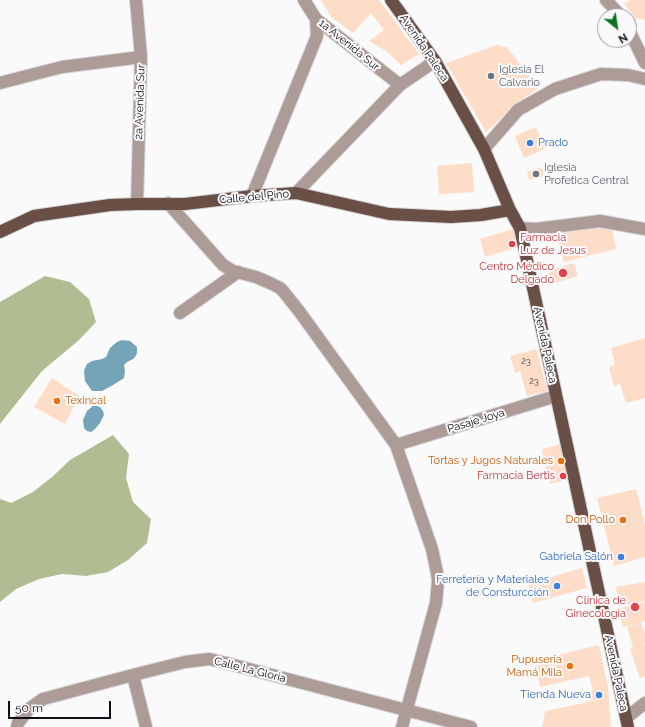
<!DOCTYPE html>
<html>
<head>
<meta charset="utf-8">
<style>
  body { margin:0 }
  #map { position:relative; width:645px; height:727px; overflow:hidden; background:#fafafa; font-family:Raleway,sans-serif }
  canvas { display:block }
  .north { position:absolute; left:597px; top:8px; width:40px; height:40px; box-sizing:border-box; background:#fafafa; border:1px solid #9c9b9f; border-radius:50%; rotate:150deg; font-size:11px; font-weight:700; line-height:16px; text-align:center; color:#0e0c17 }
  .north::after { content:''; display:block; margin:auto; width:14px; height:18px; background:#097223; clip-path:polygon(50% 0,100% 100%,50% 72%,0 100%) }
  .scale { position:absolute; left:8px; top:701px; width:103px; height:18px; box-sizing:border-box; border:2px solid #0e0c17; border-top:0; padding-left:5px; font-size:12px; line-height:14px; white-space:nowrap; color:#0e0c17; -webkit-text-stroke:3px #fafafa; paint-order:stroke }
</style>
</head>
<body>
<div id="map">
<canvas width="645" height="727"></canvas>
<div class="north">N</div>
<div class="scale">50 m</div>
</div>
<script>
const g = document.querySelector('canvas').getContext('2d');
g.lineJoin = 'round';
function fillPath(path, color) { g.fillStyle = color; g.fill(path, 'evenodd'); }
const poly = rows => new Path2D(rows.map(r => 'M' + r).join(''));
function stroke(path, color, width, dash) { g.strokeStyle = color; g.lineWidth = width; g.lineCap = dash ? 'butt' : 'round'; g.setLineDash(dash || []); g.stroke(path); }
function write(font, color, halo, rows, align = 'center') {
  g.font = font + ' Raleway,sans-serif'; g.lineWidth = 4; g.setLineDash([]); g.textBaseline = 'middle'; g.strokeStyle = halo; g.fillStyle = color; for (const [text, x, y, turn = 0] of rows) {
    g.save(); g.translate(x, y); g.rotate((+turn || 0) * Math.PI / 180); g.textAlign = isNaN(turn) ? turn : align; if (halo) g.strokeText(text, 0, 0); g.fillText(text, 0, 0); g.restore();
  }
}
fillPath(poly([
  [45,276,70,282,89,299,96,322,79,340,42,371,0,424,0,302],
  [113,435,129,454,126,478,133,502,151,519,147,543,128,560,108,572,86,576,62,574,39,579,16,589,0,602,0,499,11,503,33,492,52,477,70,460]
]), '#b0bd93');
fillPath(poly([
  [122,340,130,341,137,347,137,353,135,357,133,359,127,362,124,365,125,371,124,378,113,385,102,391,92,391,85,381,84,371,85,368,87,364,92,361,102,359,106,357,110,348,117,342],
  [94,405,100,407,103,411,104,415,100,423,95,429,91,432,87,431,84,428,83,420,87,411]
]), '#75a4b8');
fillPath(poly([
  [321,0,379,0,419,54,401,65,386,51,369,41,384,30,371,13,353,33,331,17],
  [630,0,645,0,645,20,636,18,624,4],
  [497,45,507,47,538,88,511,108,494,125,486,132,446,63],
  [536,127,545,149,524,158,515,136],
  [472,163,474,192,439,194,437,166],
  [542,167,544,176,529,180,527,172],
  [612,227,616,249,564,262,554,230],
  [513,229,518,247,485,257,480,239],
  [574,263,578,276,552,284,548,271],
  [645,338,645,398,626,403,620,384,614,386,609,368,615,364,611,348],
  [536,349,548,391,527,396,520,371,515,373,510,356],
  [52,378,79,396,65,424,34,407],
  [561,444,569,479,550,484,542,449],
  [636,489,645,525,645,557,614,566,597,498],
  [573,514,575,522,566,524,564,516],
  [582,568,587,588,533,603,528,584],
  [645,582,645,601,619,606,616,587],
  [645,602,645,621,641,622,645,634,645,643,644,644,645,646,645,676,640,678,630,649,633,647,627,627,635,624,623,627,618,609],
  [599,645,608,687,611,727,542,727,545,711,603,699,590,701,588,691,593,690,589,676,540,687,534,661]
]), '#feddc8');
const minor = poly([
  [136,0,141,57,137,204],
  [304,0,316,19,400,85],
  [606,0,621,16],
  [629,30,645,63],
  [0,83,62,67,141,57],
  [484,149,518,110,555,89,601,74,628,75,645,79],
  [296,193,400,85,435,61],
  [252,196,317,36,316,19],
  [168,203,223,265,233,271,256,277,270,283,280,288,283,291,299,311,396,445,432,549,437,573,438,581,436,603,402,727],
  [520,228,536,229,600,221,645,229],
  [180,313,238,272],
  [396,445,556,396],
  [133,675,146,727],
  [626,718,645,703],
  [17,727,18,723,29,709,43,699,133,675,185,662,209,659,226,663,471,727]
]);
const major = poly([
  [391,0,435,61,484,149,510,210,520,228,628,727],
  [0,232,34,216,110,205,137,204,185,204,252,196,296,193,389,214,451,217,481,215,510,210]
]);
stroke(minor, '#d4d4d6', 14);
stroke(major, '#d4d4d6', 14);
stroke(minor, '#ac9b97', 12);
stroke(major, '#6a4f47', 12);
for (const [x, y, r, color] of [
  [491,76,4,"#6b7280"],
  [530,143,4,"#3f7fe0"],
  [536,174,4,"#6b7280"],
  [512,244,4,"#e0444e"],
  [563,273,5,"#e0444e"],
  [57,401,4,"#e8710a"],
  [561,461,4,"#e8710a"],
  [563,476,4,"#e0444e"],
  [623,520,4,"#e8710a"],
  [621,557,4,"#3f7fe0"],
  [557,586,4,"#3f7fe0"],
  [635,607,5,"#e0444e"],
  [570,666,4,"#e8710a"],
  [599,695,4,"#3f7fe0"]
]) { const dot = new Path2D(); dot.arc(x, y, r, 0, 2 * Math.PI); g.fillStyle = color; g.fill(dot); stroke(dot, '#fafafa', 1.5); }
write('9px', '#4a4043', null, [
  ["23",526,361],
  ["23",534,381]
]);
write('11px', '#0e0c17', '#fafafa', [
  ["1a Avenida Sur",349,45,39],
  ["Avenida Paleca",424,48,56],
  ["2a Avenida Sur",140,102,-88],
  ["Calle del Pino",254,197,-5],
  ["Avenida Paleca",545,345,78],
  ["Pasaje Joya",476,421,-17],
  ["Calle La Gloria",250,670,14],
  ["Avenida Paleca",616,673,78]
]);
write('11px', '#5b616d', '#fafafa', [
  ["Iglesia El",499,70],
  ["Calvario",499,83],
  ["Iglesia",544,168],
  ["Profetica Central",544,181]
], 'left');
write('11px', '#366cbe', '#fafafa', [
  ["Prado",538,143,"left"],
  ["Gabriela Salón",613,557],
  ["Ferretería y Materiales",549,580],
  ["de Consturcción",549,593],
  ["Tienda Nueva",591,695]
], 'right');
write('11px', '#be3a42', '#fafafa', [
  ["Farmacia",520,238,"left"],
  ["Luz de Jesus",520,251,"left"],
  ["Centro Médico",554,267],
  ["Delgado",554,280],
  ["Farmacia Bertis",555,476],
  ["Clínica de",626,601],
  ["Ginecologia",626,614]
], 'right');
write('11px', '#c56008', '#fafafa', [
  ["Texincal",65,401,"left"],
  ["Tortas y Jugos Naturales",553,461],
  ["Don Pollo",615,520],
  ["Pupuseria",562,660],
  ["Mamá Mila",562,673]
], 'right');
</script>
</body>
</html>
